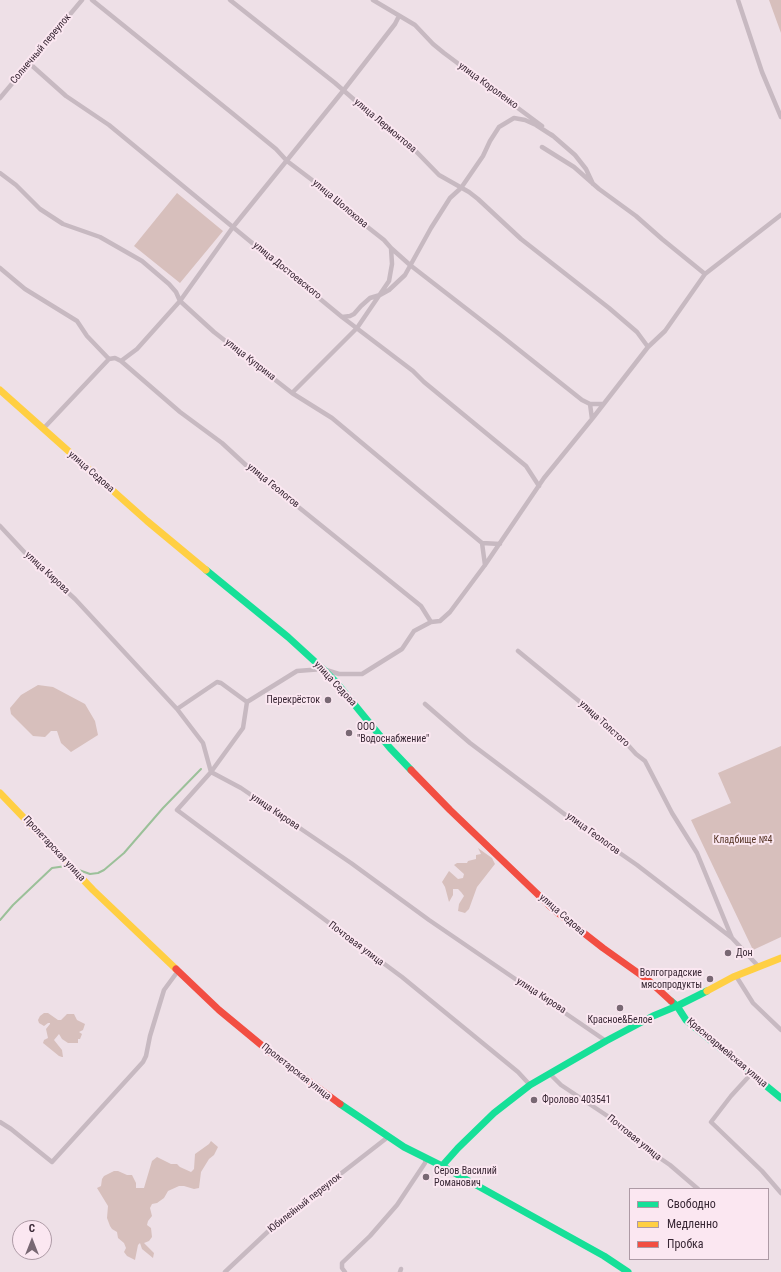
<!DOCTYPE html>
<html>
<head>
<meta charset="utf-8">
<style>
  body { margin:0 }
  #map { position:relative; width:781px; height:1272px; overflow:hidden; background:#eee0e7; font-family:"Roboto Condensed",sans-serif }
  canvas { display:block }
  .legend { position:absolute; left:629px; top:1188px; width:140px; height:72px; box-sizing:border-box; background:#fbe7f1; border:1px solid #ad9aa5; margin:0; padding:5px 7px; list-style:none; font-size:12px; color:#382734 }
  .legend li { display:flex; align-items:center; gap:8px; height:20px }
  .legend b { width:20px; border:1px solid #ad9aa5 }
  .north { position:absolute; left:12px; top:1220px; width:40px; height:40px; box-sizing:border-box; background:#fbe7f1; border:1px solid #ad9aa5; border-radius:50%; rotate:0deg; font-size:11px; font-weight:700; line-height:16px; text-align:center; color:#382734 }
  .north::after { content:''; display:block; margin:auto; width:14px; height:18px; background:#786873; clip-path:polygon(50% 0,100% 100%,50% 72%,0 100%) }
</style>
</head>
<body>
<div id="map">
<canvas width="781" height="1272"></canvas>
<ul class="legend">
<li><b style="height:5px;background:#16e098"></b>Свободно</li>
<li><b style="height:5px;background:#ffcf43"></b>Медленно</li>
<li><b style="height:5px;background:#f24e42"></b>Пробка</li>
</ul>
<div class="north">С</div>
</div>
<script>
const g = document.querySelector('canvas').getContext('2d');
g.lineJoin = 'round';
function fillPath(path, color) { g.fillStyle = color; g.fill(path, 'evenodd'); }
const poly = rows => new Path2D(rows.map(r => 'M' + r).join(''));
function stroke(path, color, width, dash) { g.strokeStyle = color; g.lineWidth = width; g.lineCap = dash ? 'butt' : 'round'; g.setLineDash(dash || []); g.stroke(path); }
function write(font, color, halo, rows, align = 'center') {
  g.font = font + ' "Roboto Condensed",sans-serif'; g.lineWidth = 4; g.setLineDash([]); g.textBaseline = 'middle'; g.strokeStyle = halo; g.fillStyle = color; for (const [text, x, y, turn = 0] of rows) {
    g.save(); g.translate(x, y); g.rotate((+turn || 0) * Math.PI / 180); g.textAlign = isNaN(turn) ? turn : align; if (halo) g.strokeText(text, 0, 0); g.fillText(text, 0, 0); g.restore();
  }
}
fillPath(poly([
  [769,0,781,0,781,33],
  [177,193,223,231,180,283,134,246],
  [38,685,53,687,85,704,95,721,98,735,71,752,61,743,57,731,51,731,45,737,33,736,11,714,10,708,21,695],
  [781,746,781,937,753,950,691,820,731,803,718,773],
  [478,848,492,858,495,864,477,887,469,909,465,913,458,911,459,904,464,896,461,892,458,889,453,889,453,895,449,902,445,887,442,882,449,871,458,879,463,878,464,874,454,865,457,863,467,863,468,861,476,859,476,855,481,854],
  [44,1013,48,1013,58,1020,61,1020,67,1014,74,1014,77,1020,85,1024,83,1030,79,1032,82,1034,80,1039,78,1039,78,1043,68,1043,62,1039,59,1034,54,1040,62,1050,63,1057,62,1057,59,1056,43,1043,44,1040,48,1038,46,1029,50,1024,50,1023,48,1023,44,1026,39,1023,38,1020,40,1016],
  [211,1141,218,1147,214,1155,209,1159,201,1172,199,1188,194,1189,184,1186,179,1186,168,1191,164,1198,157,1203,152,1204,150,1208,152,1216,148,1221,147,1225,151,1228,152,1237,149,1241,144,1243,154,1253,153,1258,142,1249,140,1243,138,1245,135,1260,127,1256,124,1252,126,1248,124,1243,118,1238,117,1232,112,1229,110,1226,107,1218,108,1206,97,1188,101,1186,102,1179,104,1176,114,1171,118,1171,127,1175,132,1175,136,1183,136,1188,144,1188,152,1161,157,1157,171,1164,177,1164,180,1167,191,1172,194,1169,195,1154,209,1144]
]), '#d7bfbc');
stroke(poly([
  [76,869,90,874,98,873,104,870,124,853,163,808,201,769],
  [0,920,13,905,52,868,66,866]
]), '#9bc099', 2);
stroke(poly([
  [92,0,232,113,276,149,287,161,316,183,351,214,384,240,391,248,410,265,499,334,582,400,590,404],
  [230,0,335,83,381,123,403,138,439,175,469,192,478,199,521,239,609,308,637,332,648,347],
  [373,0,415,25,433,44,444,53,542,126],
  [738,0,762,72,781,117],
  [29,63,66,96,109,125,342,317,413,371,424,382,526,466,539,486],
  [0,98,82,0],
  [552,135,575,155,586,169,593,184],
  [542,147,574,167,599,189,636,216,662,239,705,274],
  [0,173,16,185,40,209,63,224,100,237,142,261,169,284,176,292,180,301,214,332,292,393,332,418,482,543,485,565],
  [0,268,25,289,77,321,87,336,109,359],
  [342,317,350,316,354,314,361,306,370,298,380,295,389,290,405,275,431,228,450,198,461,188,483,156,490,141,499,127,514,118,525,120,536,125,553,136],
  [121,361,137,349,180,301,233,227,343,91,395,24,399,16],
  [292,393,357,328,389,281,392,264,391,248],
  [592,419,648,347,665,331,705,274,781,215],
  [43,429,109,359,115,358,121,361,180,412,222,443,261,479,286,497,421,606,431,622],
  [0,526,28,556,75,599,177,709,203,743,211,772,241,788,351,863,429,920,606,1041],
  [482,543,500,544],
  [518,651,596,715,617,733,636,754,645,761,672,813,697,853,732,938],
  [247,702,243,728,211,772,177,810,402,977,518,1072,530,1085],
  [425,704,470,743,575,822,637,865,732,938,759,967],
  [177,709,217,682,221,683,247,702,297,671,323,669,339,674,362,674,402,649,414,631,431,622,440,621,450,612,485,565,544,478,592,419,590,404,603,404],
  [736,976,753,1003,781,1030],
  [550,1074,561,1085,618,1123,654,1154,670,1165,698,1189],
  [751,1074,731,1096,711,1122,762,1171,781,1193],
  [0,1122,11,1129,52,1162,143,1062,146,1056,150,1036,164,990,178,971],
  [225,1272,276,1224,388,1137],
  [345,1272,342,1268,342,1263,370,1236,397,1205,425,1163,426,1158],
  [400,1272,401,1269]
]), '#c7b9c1', 4.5);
stroke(poly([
  [206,570,288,637,323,669,336,682,390,748,411,770],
  [671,1001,677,1006,686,1020,781,1098],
  [340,1104,404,1147,442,1166,604,1256,628,1272],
  [442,1166,458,1148,494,1113,530,1085,606,1041,653,1016,677,1006,707,991]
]), '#16e098', 7);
stroke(poly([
  [0,390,147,521,206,570],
  [0,793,93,890,176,969],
  [707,991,733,977,781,958]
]), '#ffcf43', 7);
stroke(poly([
  [411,770,450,810,553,909,603,948,648,980,671,1001],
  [176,969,219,1010,271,1053,340,1104]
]), '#f24e42', 7);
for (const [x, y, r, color] of [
  [328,700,4,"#786873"],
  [349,733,4,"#786873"],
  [728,953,4,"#786873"],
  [710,979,4,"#786873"],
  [620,1008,4,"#786873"],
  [534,1100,4,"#786873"],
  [426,1177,4,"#786873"]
]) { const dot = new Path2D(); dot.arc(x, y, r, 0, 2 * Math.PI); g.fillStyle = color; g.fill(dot); stroke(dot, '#fbe7f1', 1.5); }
write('10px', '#382734', '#fbe7f1', [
  ["Солнечный переулок",41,49,-50],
  ["улица Короленко",488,86,36],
  ["улица Лермонтова",385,126,40],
  ["улица Шолохова",340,204,40],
  ["улица Достоевского",287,271,39],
  ["улица Куприна",250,360,38],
  ["улица Седова",91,472,41],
  ["улица Геологов",273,486,39],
  ["улица Кирова",47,573,43],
  ["улица Седова",335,684,47],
  ["улица Толстого",604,724,42],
  ["улица Кирова",275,812,34],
  ["улица Геологов",593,834,36],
  ["Пролетарская улица",54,849,47],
  ["улица Седова",562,915,41],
  ["Почтовая улица",356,944,37],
  ["улица Кирова",541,996,33],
  ["Красноармейская улица",727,1053,40],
  ["Пролетарская улица",296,1072,38],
  ["Почтовая улица",634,1138,39],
  ["Юбилейный переулок",305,1203,-38]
]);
write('10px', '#382734', '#fbe7f1', [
  ["Перекрёсток",320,700,"right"],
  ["ООО",357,727],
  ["\"Водоснабжение\"",357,739],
  ["Дон",736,953],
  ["Волгоградские",702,973,"right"],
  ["мясопродукты",702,985,"right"],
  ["Красное&Белое",620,1020,"center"],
  ["Фролово 403541",542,1100],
  ["Серов Василий",434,1171],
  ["Романович",434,1183]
], 'left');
write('10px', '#583728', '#fbe7f1', [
  ["Кладбище №4",743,840]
]);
</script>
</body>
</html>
